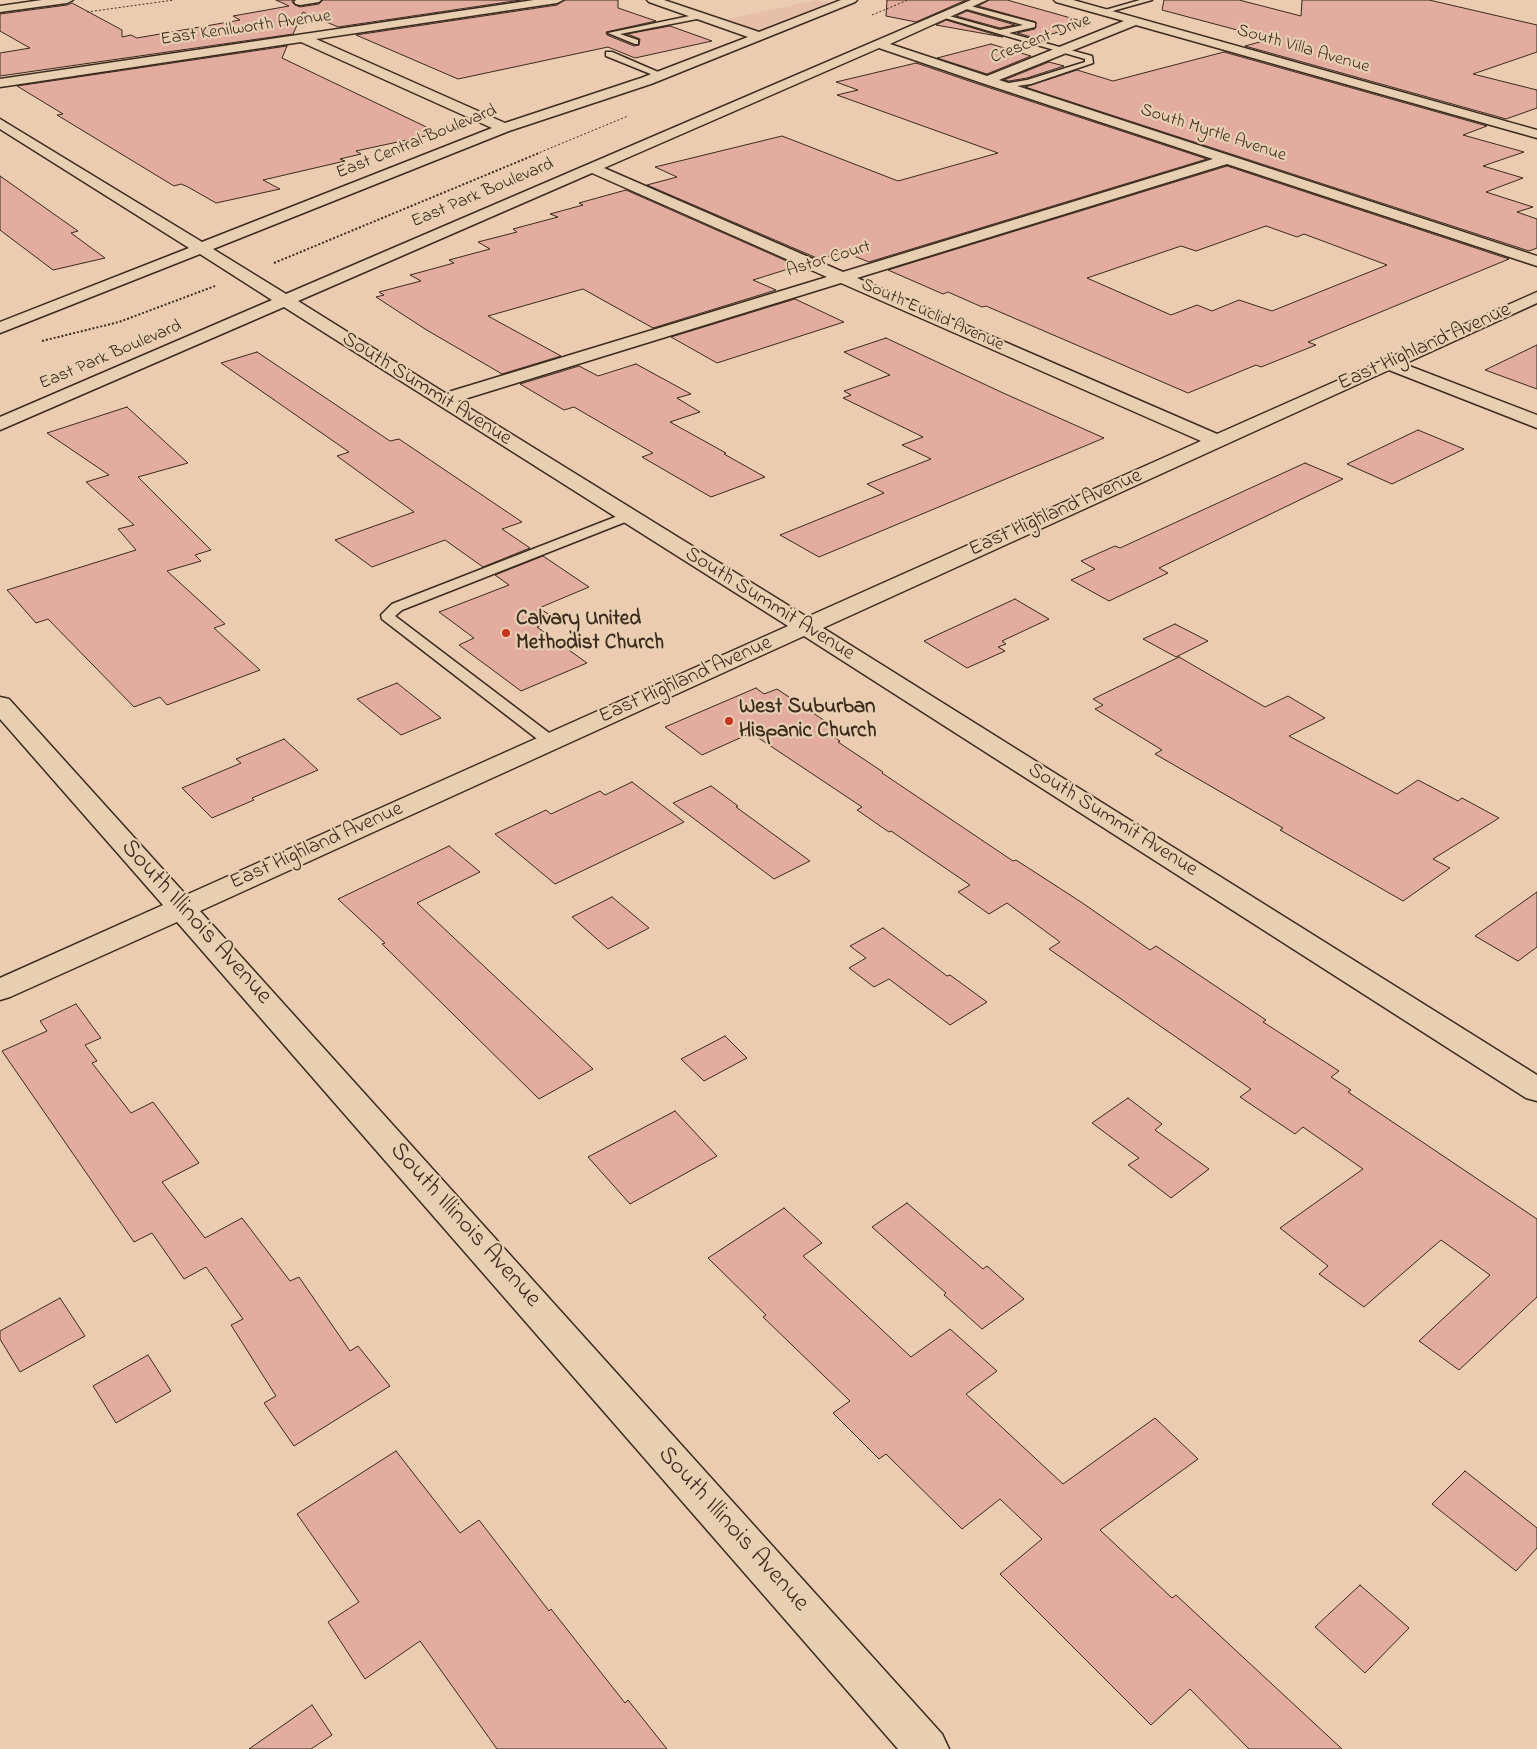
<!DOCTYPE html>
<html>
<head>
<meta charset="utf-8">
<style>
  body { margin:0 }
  canvas { display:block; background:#ecccb1 }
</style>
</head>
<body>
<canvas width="1537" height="1749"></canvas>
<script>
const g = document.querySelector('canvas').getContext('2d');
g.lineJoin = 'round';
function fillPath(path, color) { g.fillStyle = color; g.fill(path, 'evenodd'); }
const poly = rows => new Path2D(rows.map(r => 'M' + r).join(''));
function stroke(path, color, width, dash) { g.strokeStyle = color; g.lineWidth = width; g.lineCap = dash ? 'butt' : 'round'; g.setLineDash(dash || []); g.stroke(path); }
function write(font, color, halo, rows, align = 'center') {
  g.font = font + ' "Indie Flower",sans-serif'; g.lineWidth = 4.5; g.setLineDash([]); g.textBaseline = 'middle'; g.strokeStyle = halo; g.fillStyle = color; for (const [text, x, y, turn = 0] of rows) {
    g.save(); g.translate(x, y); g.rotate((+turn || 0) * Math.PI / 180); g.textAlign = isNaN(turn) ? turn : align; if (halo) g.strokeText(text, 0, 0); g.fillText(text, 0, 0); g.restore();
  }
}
fillPath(poly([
  [817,0,835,3,758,34,718,21]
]), '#e6bfa9');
const building = poly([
  [276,0,293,0,292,2,295,5,300,7,319,4,323,0,521,0,338,27,303,12,293,34,0,76,0,53,30,48,0,31,0,14,67,5,72,3,122,30,122,37,131,35,137,38,240,20,233,16,289,6,276,0],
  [565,0,618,0,618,8,656,21,606,32,607,35,634,46,639,45,640,39,627,34,670,26,712,41,635,58,608,47,458,79,356,35,557,5,565,0],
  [887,0,966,0,916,22,886,16,887,0],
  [989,0,1007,0,1092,24,1035,38,1017,33,1035,29,1036,22,978,6,989,0],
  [1164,0,1239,0,1301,16,1302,0,1429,0,1537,25,1537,52,1473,74,1537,90,1537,108,1506,119,1245,46,1271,39,1162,10,1164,0],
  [967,11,1015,25,1000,28,956,16,967,11],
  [946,20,1003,37,936,25,946,20],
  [991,44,1031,56,987,74,937,58,991,44],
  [287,46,282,58,439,133,356,151,361,154,340,159,345,161,263,180,280,189,216,203,188,187,181,184,174,186,57,115,63,114,17,86,287,46],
  [1224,52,1487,126,1463,135,1524,152,1483,166,1523,178,1486,192,1533,207,1517,212,1537,219,1537,248,1529,251,1025,87,1077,70,1113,81,1224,52],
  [1049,62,1064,66,1027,78,1009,81,1004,80,1049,62],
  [916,63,981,85,1207,159,869,262,844,252,819,259,647,185,677,177,655,167,782,136,898,181,998,153,837,95,858,90,836,82,916,63],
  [1227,166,1509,259,1308,342,1316,345,1261,367,1256,365,1188,393,986,306,982,307,948,292,943,294,888,270,1227,166],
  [1266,226,1297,237,1304,234,1387,265,1272,311,1239,300,1212,311,1197,305,1171,315,1087,278,1181,246,1196,251,1266,226],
  [0,176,78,231,71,233,105,258,53,270,0,230,0,176],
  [626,190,798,266,753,280,776,290,653,328,583,289,488,316,561,356,502,374,425,329,376,297,384,295,379,292,421,281,410,275,454,263,449,260,490,249,478,242,517,232,513,229,558,217,550,214,583,205,579,203,626,190],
  [795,299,844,322,717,363,671,337,795,299],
  [886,338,1001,392,1104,438,819,557,780,535,884,493,867,484,931,459,902,445,923,437,843,398,851,395,844,391,890,375,844,352,886,338],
  [1537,345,1537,389,1485,370,1537,345],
  [257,352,390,441,399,439,522,522,502,529,530,548,483,567,445,540,372,567,335,540,414,512,337,456,349,452,221,363,257,352],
  [636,364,691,394,677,398,700,412,670,422,726,453,724,454,765,477,711,497,642,457,653,453,574,407,564,410,520,384,579,366,598,376,636,364],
  [127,407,188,463,138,477,211,550,195,555,201,561,167,571,225,624,214,628,260,670,167,705,160,697,134,707,48,619,36,623,7,590,136,550,118,529,134,525,86,482,109,475,47,433,127,407],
  [1418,430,1464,449,1392,484,1347,464,1418,430],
  [1305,463,1343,479,1159,568,1168,573,1109,601,1071,580,1095,569,1081,561,1115,546,1120,548,1305,463],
  [543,556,589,587,539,608,556,619,537,627,587,663,521,691,459,645,474,638,439,612,509,585,495,575,543,556],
  [1015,599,1049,619,1002,641,1006,644,998,647,1005,651,967,668,924,641,1015,599],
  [1175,624,1208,641,1176,657,1143,639,1175,624],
  [1179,657,1265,707,1288,696,1325,718,1289,736,1397,794,1418,780,1458,801,1462,798,1499,818,1433,859,1450,868,1403,901,1280,830,1283,828,1155,754,1162,750,1095,709,1103,705,1093,699,1179,657],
  [397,683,441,718,401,735,357,699,397,683],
  [756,688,764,694,777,689,837,729,829,733,840,741,838,742,883,772,882,773,1013,861,1016,860,1081,902,1150,950,1156,946,1266,1020,1263,1022,1339,1071,1331,1077,1351,1090,1348,1092,1537,1219,1537,1297,1459,1370,1419,1341,1490,1275,1441,1240,1364,1307,1319,1274,1328,1266,1280,1228,1363,1169,1303,1127,1295,1134,1240,1097,1251,1089,1049,949,1060,942,1007,903,989,914,958,892,970,885,891,831,889,832,857,810,862,807,751,733,702,755,665,727,756,688],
  [284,739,318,770,252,798,254,800,212,818,182,788,241,763,236,759,284,739],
  [632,782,684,822,555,884,495,834,546,810,551,814,600,791,605,795,632,782],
  [711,786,738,806,736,807,810,861,774,879,673,803,711,786],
  [449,846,480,872,417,903,593,1069,539,1099,382,944,385,943,338,899,449,846],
  [1537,892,1537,947,1518,961,1475,936,1537,892],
  [612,897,649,928,608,949,572,917,612,897],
  [883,928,947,976,950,975,987,1002,950,1025,889,979,874,987,849,968,866,958,850,946,883,928],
  [76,1004,101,1038,85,1045,97,1061,92,1063,131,1113,153,1102,199,1163,162,1182,205,1238,242,1218,290,1281,299,1277,350,1351,358,1346,390,1386,294,1446,264,1403,276,1396,231,1325,243,1319,206,1267,184,1279,152,1233,134,1242,2,1051,47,1031,40,1021,76,1004],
  [725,1036,747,1058,704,1081,681,1059,725,1036],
  [1128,1098,1162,1124,1155,1130,1209,1169,1171,1198,1128,1165,1139,1158,1092,1123,1128,1098],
  [675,1111,717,1156,630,1204,588,1157,675,1111],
  [907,1203,983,1269,987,1266,1024,1299,982,1329,944,1295,946,1293,872,1227,907,1203],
  [784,1208,822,1243,803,1256,911,1357,950,1329,997,1371,966,1394,1063,1484,1155,1418,1198,1459,1100,1530,1172,1598,1176,1595,1342,1749,1249,1749,1190,1689,1151,1725,1000,1574,1042,1539,1000,1499,962,1529,886,1454,879,1459,833,1413,850,1401,763,1317,766,1315,708,1258,784,1208],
  [60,1298,85,1336,20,1372,0,1339,0,1331,60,1298],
  [148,1355,171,1391,116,1423,93,1386,148,1355],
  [396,1451,460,1533,479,1520,549,1611,551,1609,625,1703,628,1700,667,1749,497,1749,420,1641,365,1679,328,1622,359,1602,297,1514,396,1451],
  [1465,1471,1537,1528,1537,1548,1516,1571,1432,1504,1465,1471],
  [1360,1585,1409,1628,1365,1673,1315,1627,1360,1585],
  [312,1705,332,1735,311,1749,249,1749,312,1705]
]);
fillPath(building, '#e2ac9f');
stroke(building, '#3b2a1e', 1);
const service = poly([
  [1140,0,1152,0,1102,14,1098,12,1140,0],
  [963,4,1035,23,1035,27,1009,33,1092,56,1093,63,1031,84,1003,88,1003,84,1027,80,1085,62,1085,59,938,16,942,14,1000,30,1023,25,963,8,963,4],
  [699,14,703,16,702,18,620,34,638,40,638,44,635,44,608,33,699,14],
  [606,52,612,52,665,75,658,77,606,56,606,52],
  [628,512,633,513,635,516,633,519,402,610,395,616,557,739,559,742,557,745,545,745,382,619,381,615,392,604,628,512]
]);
const minor = poly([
  [42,0,73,0,67,3,0,12,0,6,42,0],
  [296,0,321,0,319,2,300,5,296,4,294,2,296,0],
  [534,0,563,0,557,3,316,39,505,123,641,78,748,37,649,2,647,0,664,0,759,32,841,0,857,0,855,2,651,84,509,131,213,249,286,294,971,0,987,0,890,44,987,76,1124,21,1056,2,1054,0,1073,0,1537,130,1537,138,1136,25,999,80,1537,256,1537,266,1227,164,857,278,1217,434,1537,292,1537,303,1404,364,1537,415,1537,428,1389,370,823,628,1537,1075,1537,1101,1526,1098,804,636,200,911,942,1734,949,1749,898,1749,177,922,10,997,0,1000,0,978,163,905,0,719,0,697,9,699,186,895,788,626,284,307,0,430,0,417,272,300,200,254,0,333,0,322,189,248,0,129,0,119,202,242,492,128,301,42,0,87,0,79,534,0],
  [879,48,982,83,1213,159,843,272,604,168,879,48],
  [592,173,827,277,445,393,298,301,592,173],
  [841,283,1201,441,807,617,458,401,841,283]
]);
stroke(service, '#3b2a1e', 3);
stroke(minor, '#3b2a1e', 3);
stroke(poly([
  [87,12,174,0],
  [872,15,908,0],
  [536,154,628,116]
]), '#3b2a1e', 1, [2, 2]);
stroke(poly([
  [274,263,539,153],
  [42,341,119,322,215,286]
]), '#3b2a1e', 2, [2, 2]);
fillPath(service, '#e9cfb1');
fillPath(minor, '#e9cfb1');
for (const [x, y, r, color] of [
  [506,633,5,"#c8321e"],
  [729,721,5,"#c8321e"]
]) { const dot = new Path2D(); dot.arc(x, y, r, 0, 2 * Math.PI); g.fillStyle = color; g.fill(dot); stroke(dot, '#e9cfb1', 2); }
write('18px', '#3b2a1e', '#e9cfb1', [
  ["East Kenilworth Avenue",246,29,-8],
  ["Crescent Drive",1041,40,-22],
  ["South Villa Avenue",1303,50,16],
  ["South Myrtle Avenue",1213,134,18],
  ["East Central Boulevard",417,143,-22],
  ["East Park Boulevard",483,194,-23],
  ["Astor Court",829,260,-17],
  ["South Euclid Avenue",932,316,24],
  ["East Park Boulevard",111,356,-23]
]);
write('21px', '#3b2a1e', '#e9cfb1', [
  ["East Highland Avenue",1425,348,-24],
  ["South Summit Avenue",426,390,32],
  ["East Highland Avenue",1056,514,-24],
  ["South Summit Avenue",769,605,32],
  ["East Highland Avenue",686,681,-24],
  ["South Summit Avenue",1112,821,32],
  ["East Highland Avenue",317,847,-24]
]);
write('bold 21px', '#3b2a1e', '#e9cfb1', [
  ["Calvary United",516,621],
  ["Methodist Church",516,645],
  ["West Suburban",739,709],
  ["Hispanic Church",739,733]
], 'left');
write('25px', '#3b2a1e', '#e9cfb1', [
  ["South Illinois Avenue",195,923,48],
  ["South Illinois Avenue",464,1226,48],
  ["South Illinois Avenue",732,1530,48]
]);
</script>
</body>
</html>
